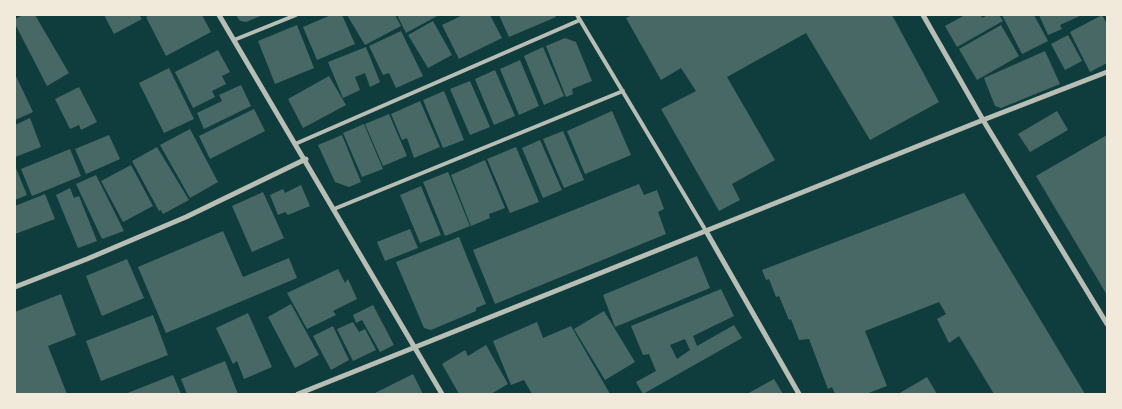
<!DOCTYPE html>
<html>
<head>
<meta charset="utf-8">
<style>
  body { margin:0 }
  #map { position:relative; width:1122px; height:409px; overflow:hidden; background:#0f3d3e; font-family:Ubuntu,sans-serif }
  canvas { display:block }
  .frame { position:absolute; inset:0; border:16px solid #f1e9da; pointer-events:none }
</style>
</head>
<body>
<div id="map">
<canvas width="1122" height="409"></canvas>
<div class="frame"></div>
</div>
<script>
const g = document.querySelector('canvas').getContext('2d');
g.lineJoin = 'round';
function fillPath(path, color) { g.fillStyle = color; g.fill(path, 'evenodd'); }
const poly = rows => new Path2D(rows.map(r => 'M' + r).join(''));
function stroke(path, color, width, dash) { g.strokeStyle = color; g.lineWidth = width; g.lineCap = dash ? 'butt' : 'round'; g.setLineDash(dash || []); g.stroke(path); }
fillPath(poly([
  [23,15,35,15,69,73,47,86,15,24,15,19],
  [104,15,139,15,142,19,114,34],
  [150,15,202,15,211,32,166,56,146,17],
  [236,15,263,15,246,22,240,21],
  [331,15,342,15,355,44,317,60,303,27],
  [347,15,395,15,401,26,365,45],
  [397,15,439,15,406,33],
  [463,15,490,15,502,38,459,59,442,25],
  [499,15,555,15,556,17,509,37],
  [632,15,892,15,939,102,870,140,806,33,727,77,775,160,732,184,740,200,719,211,661,109,696,91,681,68,661,80,626,18],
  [965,15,981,15,982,18,988,15,999,15,1003,21,957,47,945,26],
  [1002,15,1034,15,1048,41,1022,54],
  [1039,15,1082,15,1060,25,1062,29,1048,35],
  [1102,15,1107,24,1107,63,1090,72,1070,32],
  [433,21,452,55,428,68,408,35],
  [297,25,314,68,275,84,258,41],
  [1001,25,1019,56,977,80,959,49],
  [401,31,423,76,396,88,389,73,383,75,369,46],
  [1068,35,1082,61,1065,70,1051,44],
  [565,38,576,42,592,81,572,89,573,94,566,97,546,46],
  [366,47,380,82,370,87,365,73,355,77,360,90,343,98,328,62],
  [543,47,564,96,544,105,524,56],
  [218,50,230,72,222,76,226,84,212,91,215,97,193,108,175,72],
  [1045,51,1060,84,1001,108,995,106,984,78],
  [520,60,539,106,519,115,500,69],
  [169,68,194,119,164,133,139,83],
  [495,70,515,116,494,125,475,79],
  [15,74,33,112,15,120],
  [329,76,346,105,303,128,288,99],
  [470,81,490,127,470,135,450,89],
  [241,85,251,106,204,129,197,113,222,101,219,95],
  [79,87,97,122,81,130,79,125,70,129,55,99],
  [444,91,464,140,443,148,423,100],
  [420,101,440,147,414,158,407,138,402,140,391,114],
  [254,109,265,131,210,159,199,136],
  [612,111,631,155,585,174,567,131],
  [1057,111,1068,130,1030,152,1018,134],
  [389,114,407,156,383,166,365,124],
  [30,118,41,147,15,157,15,125],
  [364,124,383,169,362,177,343,133],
  [190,129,218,182,190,198,160,145],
  [563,131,584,180,564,188,543,139],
  [109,135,120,159,86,174,75,149],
  [342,135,361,182,349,187,335,182,318,145],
  [1107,135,1107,295,1036,176],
  [540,140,562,190,543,198,522,148],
  [157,147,189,200,163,214,161,210,159,211,132,161],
  [516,147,539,202,510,213,487,159],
  [70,149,81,176,32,196,21,169],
  [485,160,505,208,489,214,490,218,471,226,451,175],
  [131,165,153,206,123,222,101,181],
  [15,166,27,195,15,200],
  [448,172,470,226,445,236,423,182],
  [96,175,124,231,102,239,76,184],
  [639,184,644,195,657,190,664,209,658,212,666,234,495,304,473,250],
  [301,185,310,206,288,215,285,212,278,215,270,195,283,189,285,193],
  [421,186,441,235,420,243,400,195],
  [70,188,74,198,79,196,97,241,78,248,56,195],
  [263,192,284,238,252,252,232,206],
  [964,193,1085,394,994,394,959,336,949,343,937,319,946,314,939,302,865,331,887,386,866,394,835,394,832,387,828,389,809,339,799,340,791,319,789,320,779,296,776,297,769,279,766,280,762,270],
  [45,194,55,219,15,234,15,206],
  [410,229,418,248,385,261,377,242],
  [223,231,243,277,289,258,297,278,166,333,138,267],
  [459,237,486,304,476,308,476,311,431,330,424,328,396,262],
  [697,256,710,288,615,327,603,295],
  [127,259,144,298,102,316,86,276],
  [338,269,345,283,348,279,357,299,333,311,336,315,307,329,287,293],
  [721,289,734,316,693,336,697,346,734,325,742,338,643,394,636,382,656,371,649,354,643,355,631,326],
  [685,339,690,350,677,359,670,345],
  [61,294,76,335,48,346,67,394,15,394,15,312],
  [291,304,319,355,295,368,268,317],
  [373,305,394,345,380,352,362,320,356,323,353,315],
  [604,311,635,362,605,380,574,329],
  [248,313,272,367,244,379,237,361,233,364,216,328],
  [153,315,168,355,101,381,86,341],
  [353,322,359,332,365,329,376,350,353,361,337,329],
  [537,322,543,338,571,326,610,394,532,394,524,380,511,385,493,341],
  [333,326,349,360,331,370,313,336],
  [486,345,508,384,491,394,459,394,442,364,465,350,468,356],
  [225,361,238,394,187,394,181,379],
  [413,374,423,394,373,394],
  [173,375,181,394,125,394],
  [927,377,937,394,898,394],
  [774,379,783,394,747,394]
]), '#486865');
stroke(poly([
  [577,15,706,231],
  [234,40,296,15],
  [295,144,580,20],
  [334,209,623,91]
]), '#b8beb3', 4);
stroke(poly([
  [219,15,442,394],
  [923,15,983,120,1107,324],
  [706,231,799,394],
  [15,287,87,259,186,217,306,159],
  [298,394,983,120,1107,72]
]), '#b8beb3', 5);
</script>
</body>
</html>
